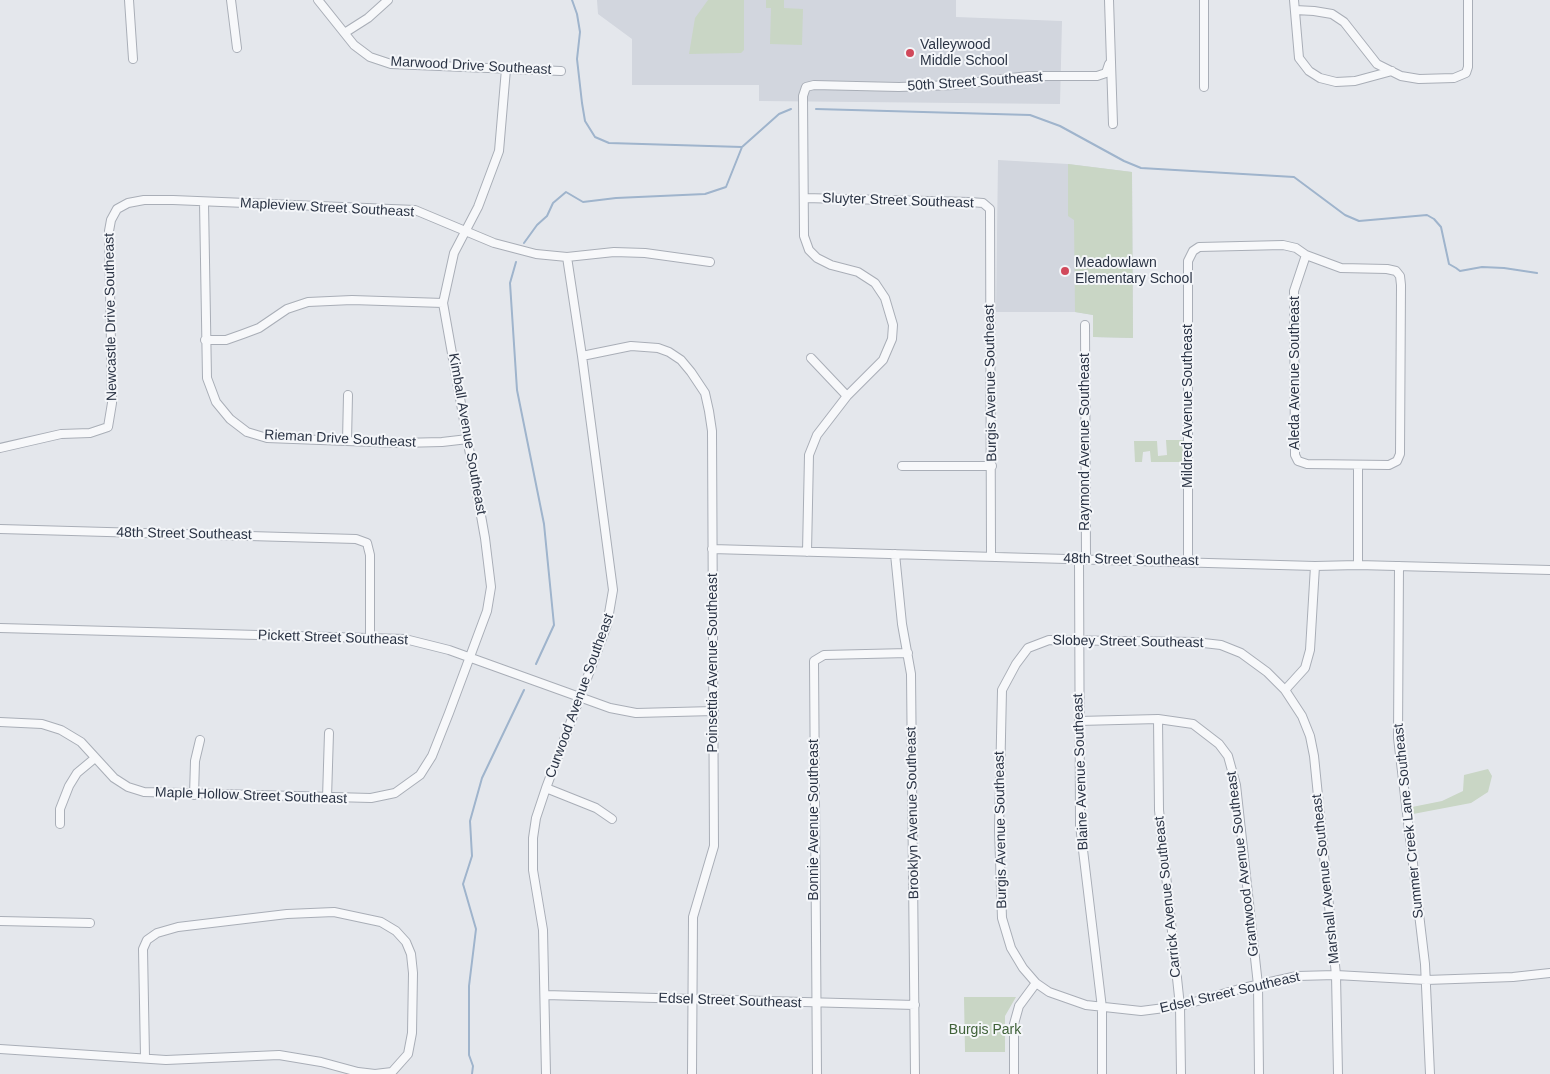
<!DOCTYPE html>
<html>
<head>
<meta charset="utf-8">
<style>
  body { margin:0 }
  canvas { display:block; background:#e4e7ec }
</style>
</head>
<body>
<canvas width="1550" height="1074"></canvas>
<script>
const g = document.querySelector('canvas').getContext('2d');
g.lineJoin = 'round';
function fillPath(path, color) { g.fillStyle = color; g.fill(path, 'evenodd'); }
const poly = rows => new Path2D(rows.map(r => 'M' + r).join(''));
function stroke(path, color, width, dash) { g.strokeStyle = color; g.lineWidth = width; g.lineCap = dash ? 'butt' : 'round'; g.setLineDash(dash || []); g.stroke(path); }
function write(font, color, halo, rows, align = 'center') {
  g.font = font + ' Helvetica,sans-serif'; g.lineWidth = 4; g.setLineDash([]); g.textBaseline = 'middle'; g.strokeStyle = halo; g.fillStyle = color; for (const [text, x, y, turn = 0] of rows) {
    g.save(); g.translate(x, y); g.rotate((+turn || 0) * Math.PI / 180); g.textAlign = isNaN(turn) ? turn : align; if (halo) g.strokeText(text, 0, 0); g.fillText(text, 0, 0); g.restore();
  }
}
fillPath(poly([
  [597,0,956,0,956,17,1062,21,1060,104,759,101,759,85,632,85,632,39,598,14],
  [998,160,1068,164,1132,172,1133,338,1093,337,1093,315,1075,312,996,312]
]), '#d2d6de');
fillPath(poly([
  [708,0,744,0,744,50,741,53,689,54,695,18],
  [766,0,784,0,784,8,803,9,802,45,770,44,771,8,766,8],
  [1068,164,1132,172,1133,338,1093,337,1093,315,1075,312,1074,220,1068,216],
  [1166,440,1185,440,1185,462,1151,462,1150,451,1143,452,1142,462,1135,462,1134,441,1157,441,1158,456,1167,455],
  [1488,769,1492,776,1488,792,1471,803,1413,814,1412,807,1442,801,1463,791,1464,775],
  [964,997,1016,997,1005,1016,1005,1052,965,1052]
]), '#c9d6c5');
stroke(poly([
  [572,0,577,14,580,32,577,59,582,103,585,121,595,137,609,143,742,147],
  [816,109,1030,115,1060,126,1124,161,1141,168,1294,177,1345,215,1359,221,1427,215,1434,219,1441,227,1449,264,1456,268,1460,271,1482,267,1504,268,1537,273],
  [524,243,537,225,547,216,553,203,566,192,583,202,616,198,705,194,726,187,742,147,779,114,791,109],
  [516,262,510,283,517,390,544,524,554,625,536,664],
  [472,1074,473,1066,469,1055,469,986,476,929,463,884,472,856,470,821,482,778,524,690]
]), '#9fb4cc', 2);
const street = poly([
  [129,0,133,59],
  [231,0,237,48],
  [318,0,354,45,370,57,391,64,561,71],
  [1109,0,1113,124],
  [1204,0,1204,87],
  [1294,0,1299,58,1309,71,1320,78,1336,82,1355,81,1392,71],
  [1295,10,1314,11,1332,14,1344,22,1377,64,1401,76,1419,79,1454,78,1466,73,1468,67,1468,0],
  [346,32,368,18,388,0],
  [804,198,970,202,983,203,990,209,991,557],
  [204,202,207,378,216,402,230,419,247,432,267,438,400,443,442,442,468,439],
  [1085,325,1086,559],
  [205,340,226,340,243,334,259,328,287,309,308,302,352,300,443,303],
  [582,356,631,346,658,348,669,352,681,360,691,372,705,393,709,411,712,431,714,846,693,917,692,1074],
  [811,358,847,396],
  [347,441,348,395],
  [0,448,61,434,90,433,108,427,112,403,109,231,111,220,117,209,128,203,144,200,173,200,415,210,494,243,536,254,567,257,614,252,645,253,710,262],
  [1358,465,1358,565],
  [902,466,992,466],
  [0,529,356,539,367,543,370,555,370,638],
  [712,549,1315,566,1358,565,1550,570],
  [807,552,809,455,817,435,847,396,883,360,892,339,893,325,885,298,875,283,858,272,831,265,817,258,809,250,804,236,803,96,806,87,814,85,899,87,954,85,1028,76,1097,76,1106,73,1109,64],
  [895,554,902,624,911,674,915,1074],
  [1079,560,1080,825,1102,1008,1102,1074],
  [1188,561,1188,261,1193,251,1199,247,1283,245,1296,248,1306,255,1341,268,1387,269,1396,271,1400,276,1401,285,1400,454,1397,461,1389,465,1307,464,1298,461,1295,455,1294,291,1306,255],
  [1399,566,1398,738,1425,964,1430,1074],
  [0,628,405,639,449,650,610,708,636,713,714,711],
  [1285,690,1305,668,1310,650,1315,566],
  [1158,719,1159,810,1180,1006,1181,1074],
  [1079,721,1158,719,1193,724,1219,744,1228,756,1236,785,1258,985,1259,1074],
  [0,722,42,724,61,730,81,742,114,778,128,787,144,792,371,798,395,793,420,775,432,756,449,713,487,611,491,587,485,538,443,303,454,253,478,207,499,151,506,69],
  [546,788,596,808,612,819],
  [194,795,195,761,200,740],
  [327,798,329,733],
  [60,824,60,809,69,786,77,773,95,758],
  [0,921,90,923],
  [545,995,915,1005],
  [0,1049,166,1060,279,1055,321,1062,358,1072,375,1074,392,1072,408,1054,412,1033,413,973,411,954,406,942,396,931,381,922,334,912,287,914,178,927,157,933,147,940,143,949,145,1057],
  [546,1074,543,930,533,870,533,838,536,818,546,788,607,625,613,590,582,356,567,257],
  [817,1074,814,661,824,655,908,653],
  [1014,1074,1014,1024,1019,1006,1036,983],
  [1338,1074,1336,975,1314,756,1310,736,1302,716,1285,690,1267,672,1241,653,1221,645,1195,642,1049,640,1028,648,1016,664,1002,690,999,830,1002,918,1011,948,1023,968,1036,983,1049,992,1086,1005,1141,1011,1180,1006,1243,988,1297,976,1336,975,1426,980,1513,977,1550,973]
]);
stroke(street, '#a9aeb7', 10);
stroke(street, '#f7f8fa', 8);
for (const [x, y, r, color] of [
  [910,53,5,"#d1495b"],
  [1065,271,5,"#d1495b"]
]) { const dot = new Path2D(); dot.arc(x, y, r, 0, 2 * Math.PI); g.fillStyle = color; g.fill(dot); stroke(dot, '#f4f6f9', 2); }
write('14px', '#2b3445', '#f4f6f9', [
  ["Valleywood",920,45],
  ["Middle School",920,61],
  ["Meadowlawn",1075,263],
  ["Elementary School",1075,279]
], 'left');
write('14px', '#2b3445', '#f4f6f9', [
  ["Marwood Drive Southeast",471,66,3],
  ["50th Street Southeast",975,82,-4],
  ["Sluyter Street Southeast",898,201,2],
  ["Mapleview Street Southeast",327,208,3],
  ["Newcastle Drive Southeast",111,317,-91],
  ["Aleda Avenue Southeast",1295,373,-90],
  ["Burgis Avenue Southeast",991,383,-91],
  ["Mildred Avenue Southeast",1188,406,-90],
  ["Kimball Avenue Southeast",467,434,80],
  ["Rieman Drive Southeast",340,439,3],
  ["Raymond Avenue Southeast",1085,442,-90],
  ["48th Street Southeast",184,534,1],
  ["48th Street Southeast",1131,560,1],
  ["Pickett Street Southeast",333,638,2],
  ["Slobey Street Southeast",1128,642,1],
  ["Poinsettia Avenue Southeast",713,663,-90],
  ["Curwood Avenue Southeast",580,696,-70],
  ["Blaine Avenue Southeast",1081,772,-92],
  ["Maple Hollow Street Southeast",251,796,2],
  ["Brooklyn Avenue Southeast",913,813,-91],
  ["Bonnie Avenue Southeast",814,820,-90],
  ["Summer Creek Lane Southeast",1409,821,-96],
  ["Burgis Avenue Southeast",1001,830,-91],
  ["Grantwood Avenue Southeast",1243,864,-97],
  ["Marshall Avenue Southeast",1326,879,-96],
  ["Carrick Avenue Southeast",1168,897,-96],
  ["Edsel Street Southeast",1230,993,-13],
  ["Edsel Street Southeast",730,1001,2]
]);
write('14px', '#3f6138', '#f4f6f9', [
  ["Burgis Park",985,1030]
]);
</script>
</body>
</html>
